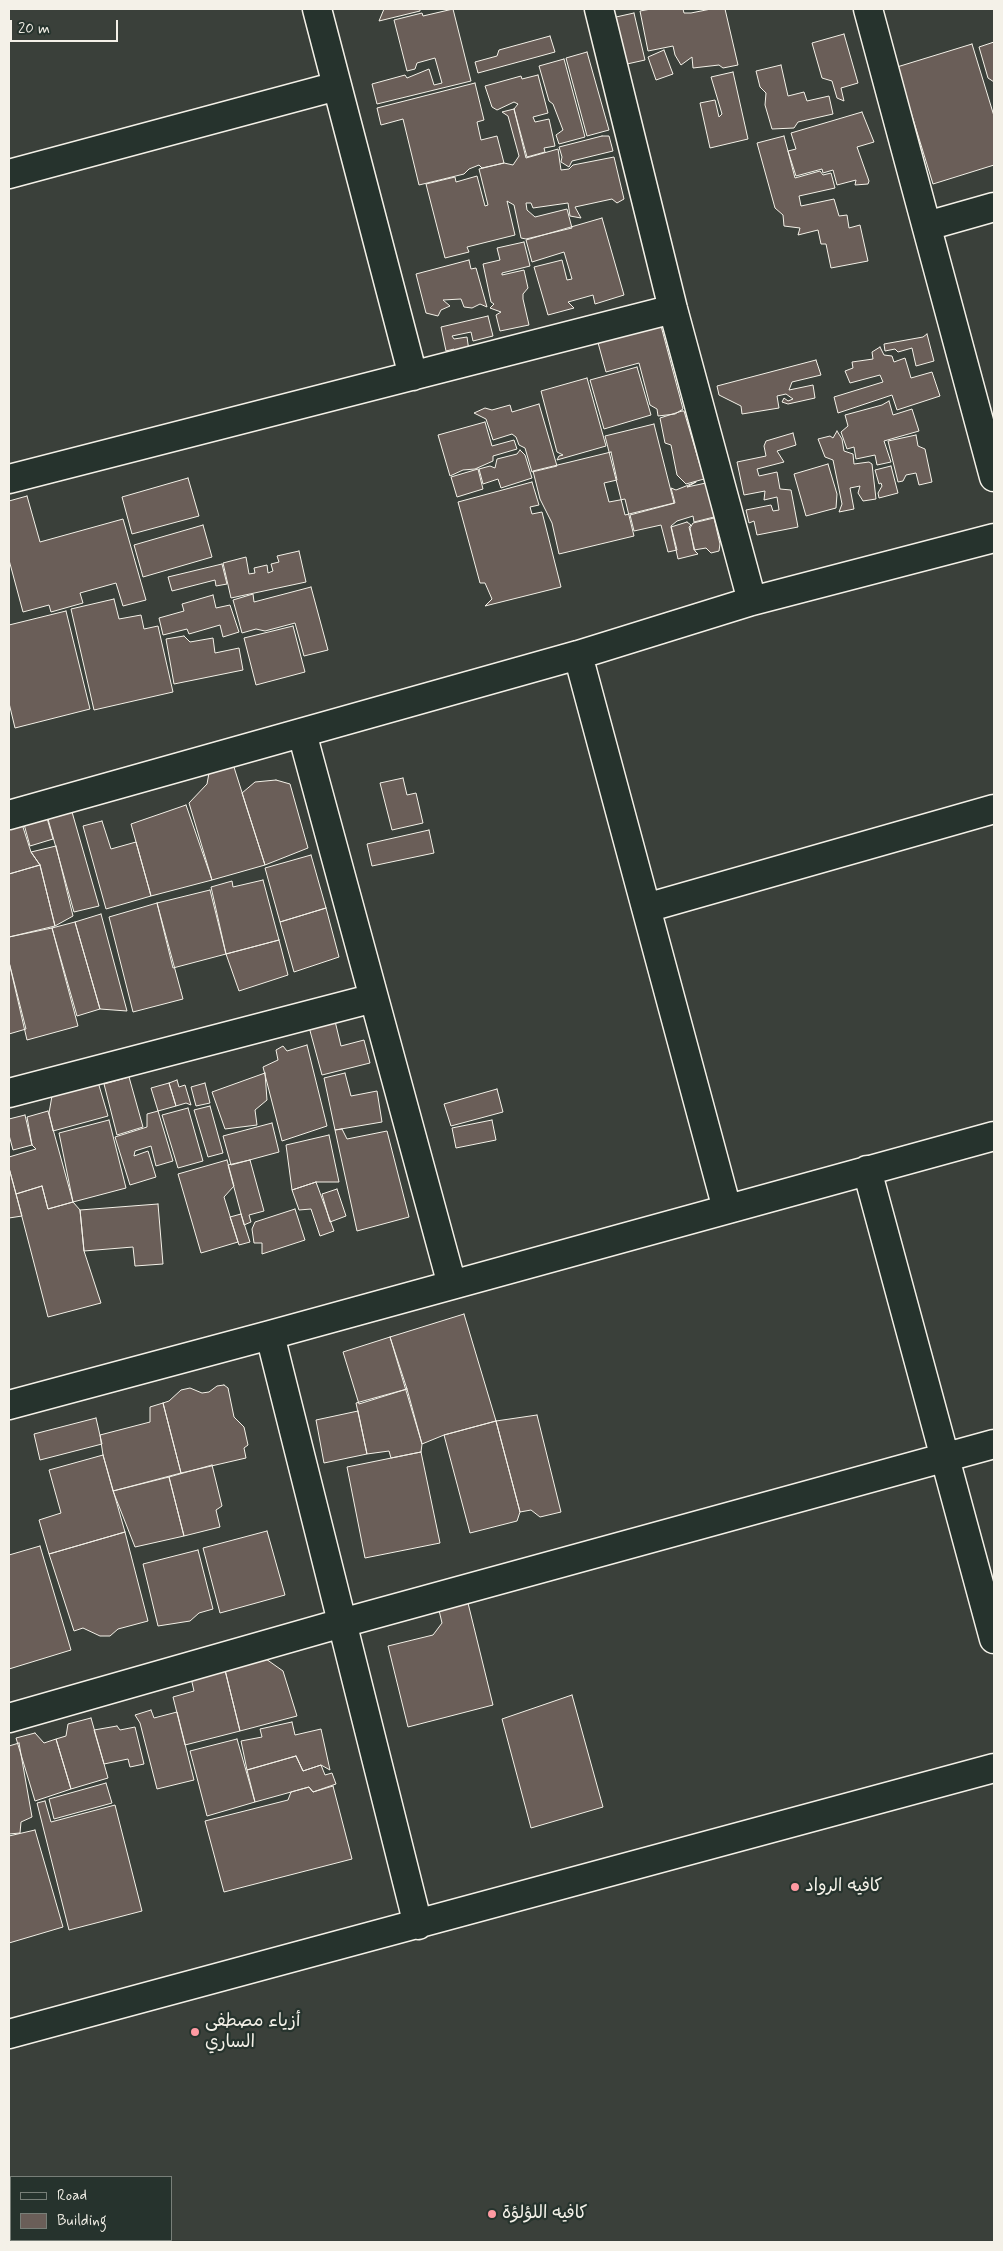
<!DOCTYPE html>
<html>
<head>
<meta charset="utf-8">
<style>
  body { margin:0 }
  #map { position:relative; width:1003px; height:2251px; overflow:hidden; background:#3a403a; font-family:Mynerve,sans-serif }
  canvas { display:block }
  .frame { position:absolute; inset:0; border:10px solid #f4f1e8; pointer-events:none }
  .legend { position:absolute; left:10px; top:2176px; width:162px; height:65px; box-sizing:border-box; background:#26332d; border:1px solid #787f78; margin:0; padding:6px 9px; list-style:none; font-size:15px; color:#f4f1e8 }
  .legend li { display:flex; align-items:center; gap:10px; height:25px }
  .legend b { width:25px; border:1px solid #787f78 }
  .scale { position:absolute; left:10px; top:20px; width:108px; height:22px; box-sizing:border-box; border:2px solid #f4f1e8; border-top:0; padding-left:6px; font-size:15px; line-height:18px; white-space:nowrap; color:#f4f1e8; -webkit-text-stroke:4px #26332d; paint-order:stroke }
</style>
</head>
<body>
<div id="map">
<canvas width="1003" height="2251"></canvas>
<div class="frame"></div>
<ul class="legend">
<li><b style="height:6px;background:#26332d"></b>Road</li>
<li><b style="height:14px;background:#6a5e58"></b>Building</li>
</ul>
<div class="scale">20 m</div>
</div>
<script>
const g = document.querySelector('canvas').getContext('2d');
g.lineJoin = 'round';
function fillPath(path, color) { g.fillStyle = color; g.fill(path, 'evenodd'); }
const poly = rows => new Path2D(rows.map(r => 'M' + r).join(''));
function stroke(path, color, width, dash) { g.strokeStyle = color; g.lineWidth = width; g.lineCap = dash ? 'butt' : 'round'; g.setLineDash(dash || []); g.stroke(path); }
function write(font, color, halo, rows, align = 'center') {
  g.font = font + ' Mynerve,"Playpen Sans Arabic",sans-serif'; g.lineWidth = 4.5; g.setLineDash([]); g.textBaseline = 'middle'; g.strokeStyle = halo; g.fillStyle = color; for (const [text, x, y, turn = 0] of rows) {
    g.save(); g.translate(x, y); g.rotate((+turn || 0) * Math.PI / 180); g.textAlign = isNaN(turn) ? turn : align; if (halo) g.strokeText(text, 0, 0); g.fillText(text, 0, 0); g.restore();
  }
}
const building = poly([
  [384,9,420,9,420,11,379,21,384,9],
  [453,9,471,81,377,104,372,84,405,75,407,78,429,69,434,85,442,83,435,58,417,63,415,69,407,71,394,20,422,13,423,16,453,9],
  [651,9,683,9,684,13,691,13,711,9,725,9,738,65,723,68,719,65,693,68,692,57,681,65,675,55,673,46,648,51,640,11,651,9],
  [634,13,645,60,627,64,616,17,634,13],
  [844,34,858,83,841,88,844,101,837,98,832,81,822,78,812,43,844,34],
  [550,36,555,52,478,73,475,62,497,56,499,50,550,36],
  [994,42,994,82,988,78,979,47,994,42],
  [972,44,994,116,994,165,933,184,897,67,972,44],
  [664,50,673,74,656,80,648,57,664,50],
  [587,52,609,130,587,136,566,58,587,52],
  [564,59,585,137,559,144,556,135,563,130,553,104,549,101,539,66,564,59],
  [781,65,788,96,804,92,807,101,829,96,833,114,798,122,794,128,772,129,765,105,766,93,760,87,756,71,781,65],
  [733,72,748,139,710,148,700,103,715,100,719,117,722,114,711,77,733,72],
  [538,75,548,113,533,117,535,122,549,119,555,146,544,148,545,152,527,157,514,109,518,104,514,102,497,110,492,107,485,86,521,76,522,79,538,75],
  [475,83,484,120,477,122,481,140,497,136,504,163,482,168,479,165,469,169,464,174,419,185,403,119,381,125,377,108,475,83],
  [514,109,526,158,558,149,561,170,569,169,573,165,614,157,624,199,617,203,612,199,575,207,581,218,570,216,568,203,533,208,531,203,526,203,527,210,535,217,567,209,572,228,526,239,521,238,514,205,507,201,515,235,467,247,469,252,445,258,426,184,455,177,456,182,477,176,485,206,488,205,479,169,504,163,513,165,519,156,508,116,502,112,514,109],
  [862,112,874,142,857,147,869,181,868,184,855,185,856,180,837,185,833,170,823,173,822,169,796,176,788,151,796,149,791,133,862,112],
  [602,136,609,136,613,151,572,161,569,167,561,162,562,157,559,147,602,136],
  [784,136,795,178,820,171,823,175,831,173,835,188,799,196,801,206,834,199,839,216,847,215,849,228,860,225,868,261,831,268,826,244,821,244,818,230,798,235,800,228,784,226,783,215,775,208,757,143,784,136],
  [602,218,624,295,595,304,593,295,568,302,574,308,548,315,534,267,562,260,567,280,572,279,564,252,532,262,526,240,602,218],
  [524,242,530,266,502,273,502,275,524,270,528,288,523,294,523,299,529,325,500,331,496,315,501,312,490,308,494,304,491,302,483,264,500,260,497,248,524,242],
  [469,260,471,269,476,268,487,307,480,304,472,308,464,307,461,299,443,300,450,306,441,310,438,316,426,313,416,274,469,260],
  [488,316,493,336,473,341,471,332,452,336,454,339,467,337,469,351,456,352,454,349,446,351,441,327,488,316],
  [660,322,683,409,675,414,658,416,657,409,650,405,639,363,606,372,597,339,660,322],
  [927,334,934,361,916,366,912,348,898,352,895,349,885,351,884,344,923,337,927,334],
  [880,347,884,355,892,356,894,362,905,358,911,378,932,372,940,396,897,410,892,395,838,413,834,397,883,382,880,375,850,383,845,371,853,368,852,362,873,359,872,352,880,347],
  [816,360,821,375,792,382,789,390,813,385,815,398,788,404,782,402,784,398,788,401,793,399,786,394,777,396,779,408,742,414,741,406,719,395,717,386,816,360],
  [637,367,651,415,604,429,590,380,637,367],
  [587,378,606,446,557,460,559,456,563,455,557,452,541,391,587,378],
  [889,401,893,415,912,409,919,431,884,441,891,462,877,465,875,455,856,459,854,447,847,449,841,432,848,426,845,415,882,405,889,401],
  [539,404,557,466,532,472,525,448,519,445,516,437,512,434,493,440,486,419,474,413,485,408,492,410,510,405,512,412,539,404],
  [682,411,684,411,704,479,686,484,677,475,671,445,665,443,660,418,682,411],
  [485,422,492,446,514,440,517,449,493,456,493,461,475,469,463,470,450,476,438,435,485,422],
  [654,424,674,503,625,515,605,436,654,424],
  [837,431,842,439,844,451,853,454,854,464,869,462,872,464,876,499,863,501,858,493,860,486,850,488,854,509,839,512,842,504,833,460,825,457,818,439,830,436,833,438,837,431],
  [793,433,796,445,777,451,784,462,757,469,759,476,777,472,780,489,791,490,798,527,757,535,754,521,749,523,746,510,771,505,773,511,779,510,777,497,764,500,765,491,744,495,737,462,766,456,764,446,766,441,793,433],
  [916,435,918,446,925,449,932,482,919,485,916,473,906,475,903,481,898,482,888,441,916,435],
  [520,450,525,455,532,478,501,488,498,479,483,484,479,469,490,466,495,468,497,459,517,454,520,450],
  [611,452,617,480,604,483,609,502,625,499,634,536,559,554,552,523,540,499,533,471,611,452],
  [828,464,837,494,836,508,806,516,794,474,828,464],
  [891,466,898,493,879,498,878,493,882,486,881,483,879,484,875,470,891,466],
  [478,469,483,489,457,497,451,477,478,469],
  [188,478,199,516,132,534,122,497,188,478],
  [532,482,539,505,530,507,532,514,542,512,561,587,485,606,492,599,485,583,480,583,458,502,532,482],
  [696,482,687,487,706,483,714,517,694,522,693,516,677,521,671,526,677,550,668,552,661,525,634,531,630,515,675,503,671,488,676,490,696,482],
  [27,496,40,542,123,519,146,600,123,606,116,583,80,593,83,603,51,612,49,605,23,612,9,560,9,501,27,496],
  [714,518,720,544,719,551,711,553,706,548,694,550,690,528,693,523,714,518],
  [687,522,691,525,689,527,695,551,698,554,678,559,671,527,687,522],
  [203,525,212,557,143,577,134,545,203,525],
  [299,551,306,582,231,598,223,563,246,557,249,574,255,573,254,568,267,565,268,573,273,571,271,564,279,562,277,556,299,551],
  [222,564,227,584,216,586,215,580,172,591,168,577,222,564],
  [311,587,328,650,304,656,295,623,265,631,256,629,242,633,233,600,253,594,254,602,311,587],
  [213,595,216,608,230,605,239,632,223,637,220,625,189,634,187,629,163,635,159,618,184,611,182,604,213,595],
  [114,599,119,619,141,615,144,629,158,626,173,692,94,710,71,609,114,599],
  [66,611,90,709,15,728,9,703,9,625,66,611],
  [293,626,305,672,256,685,244,638,293,626],
  [184,636,190,642,213,638,215,653,239,648,243,670,174,684,166,639,184,636],
  [233,764,265,865,212,880,189,803,207,784,209,773,233,764],
  [403,778,407,795,416,793,423,823,392,830,380,783,403,778],
  [276,780,290,784,308,848,265,865,242,793,255,782,276,780],
  [186,805,212,880,151,896,131,824,186,805],
  [45,811,53,839,30,846,22,817,45,811],
  [72,812,99,906,74,912,48,819,72,812],
  [21,821,31,852,40,865,9,874,9,825,21,821],
  [102,821,111,849,136,842,151,896,106,909,83,826,102,821],
  [429,830,434,853,372,866,367,844,429,830],
  [56,846,73,916,55,926,40,865,31,852,56,846],
  [311,855,326,908,280,922,265,868,311,855],
  [40,865,55,926,9,937,9,874,40,865],
  [263,880,279,940,226,954,211,887,232,881,233,887,263,880],
  [210,890,226,954,173,968,157,903,210,890],
  [157,903,183,999,133,1012,109,917,157,903],
  [326,908,339,957,294,972,280,922,326,908],
  [101,914,127,1011,100,1009,75,922,101,914],
  [75,922,100,1009,77,1016,52,928,75,922],
  [52,928,78,1026,27,1040,9,962,9,937,52,928],
  [279,940,288,975,239,991,226,954,279,940],
  [9,962,26,1029,9,1034,9,962],
  [335,1021,341,1046,364,1040,370,1063,322,1075,309,1027,335,1021],
  [307,1045,327,1126,282,1141,263,1067,278,1060,276,1050,283,1046,287,1051,307,1045],
  [265,1073,267,1100,255,1110,257,1125,225,1129,212,1092,265,1073],
  [345,1073,351,1096,377,1091,382,1122,335,1130,324,1078,345,1073],
  [129,1077,143,1127,117,1135,104,1084,129,1077],
  [177,1080,179,1087,185,1085,191,1105,186,1103,176,1106,169,1083,177,1080],
  [98,1082,108,1116,53,1131,49,1113,52,1096,98,1082],
  [169,1083,176,1106,158,1111,151,1088,169,1083],
  [205,1083,210,1103,196,1106,191,1087,205,1083],
  [497,1089,503,1112,451,1126,444,1104,497,1089],
  [210,1106,223,1153,208,1157,194,1110,210,1106],
  [188,1108,203,1161,178,1168,162,1115,188,1108],
  [48,1111,73,1202,48,1209,42,1186,16,1194,9,1168,9,1157,36,1149,32,1145,27,1117,48,1111],
  [158,1111,173,1161,156,1166,151,1146,135,1151,134,1156,148,1151,156,1177,130,1185,115,1137,147,1127,147,1114,158,1111],
  [25,1115,32,1145,13,1150,9,1135,9,1119,25,1115],
  [109,1120,126,1188,73,1202,59,1133,109,1120],
  [492,1120,496,1140,456,1148,452,1128,492,1120],
  [272,1123,279,1152,231,1165,223,1136,272,1123],
  [342,1129,347,1139,387,1131,409,1217,357,1231,335,1130,342,1129],
  [329,1135,339,1182,316,1182,292,1190,286,1145,329,1135],
  [227,1160,234,1186,224,1197,238,1242,201,1253,178,1174,227,1160],
  [250,1160,264,1211,249,1215,251,1222,244,1225,228,1165,250,1160],
  [9,1168,22,1216,9,1218,9,1168],
  [316,1182,334,1231,320,1236,311,1209,299,1210,292,1190,316,1182],
  [42,1186,48,1209,73,1202,80,1210,84,1251,101,1303,48,1317,16,1194,42,1186],
  [337,1189,346,1216,330,1222,322,1194,337,1189],
  [158,1204,163,1264,135,1266,133,1247,84,1251,80,1210,158,1204],
  [295,1209,305,1240,262,1254,262,1243,254,1243,252,1229,255,1222,295,1209],
  [241,1214,250,1242,239,1245,230,1217,241,1214],
  [464,1314,496,1421,444,1435,422,1444,390,1337,464,1314],
  [390,1337,407,1389,359,1404,343,1352,390,1337],
  [224,1385,228,1388,234,1417,244,1427,248,1445,244,1448,246,1458,181,1473,163,1403,169,1401,181,1390,190,1388,202,1393,209,1392,217,1386,224,1385],
  [407,1389,422,1444,421,1452,391,1458,389,1451,367,1454,356,1403,407,1389],
  [163,1403,181,1473,113,1491,103,1455,100,1435,150,1422,150,1407,163,1403],
  [358,1411,367,1454,324,1463,316,1420,358,1411],
  [537,1415,561,1512,540,1517,531,1510,520,1512,496,1421,537,1415],
  [96,1418,102,1444,40,1460,34,1434,96,1418],
  [496,1421,520,1512,517,1521,470,1533,444,1435,496,1421],
  [421,1452,440,1543,365,1558,347,1467,421,1452],
  [103,1455,125,1532,49,1554,39,1520,61,1513,49,1470,103,1455],
  [212,1465,222,1506,216,1510,220,1527,184,1536,169,1477,212,1465],
  [169,1477,184,1536,135,1547,113,1491,169,1477],
  [267,1531,285,1595,220,1613,203,1548,267,1531],
  [125,1532,148,1621,118,1629,110,1636,100,1636,83,1628,74,1631,49,1554,125,1532],
  [40,1546,71,1650,9,1669,9,1555,40,1546],
  [198,1550,213,1609,199,1613,190,1621,158,1626,143,1564,198,1550],
  [467,1599,493,1705,408,1727,388,1646,433,1635,442,1623,438,1606,467,1599],
  [266,1659,283,1671,297,1716,240,1731,225,1670,266,1659],
  [225,1670,240,1731,185,1745,173,1697,194,1691,191,1678,225,1670],
  [572,1695,603,1807,531,1828,502,1719,572,1695],
  [151,1710,154,1718,177,1712,194,1780,157,1789,140,1723,135,1715,151,1710],
  [91,1718,108,1778,71,1789,56,1739,66,1736,68,1724,91,1718],
  [292,1722,295,1735,321,1729,330,1770,321,1765,303,1771,296,1756,247,1770,241,1741,262,1737,260,1729,292,1722],
  [117,1726,120,1730,135,1727,144,1764,130,1767,128,1759,104,1764,94,1730,117,1726],
  [35,1733,44,1743,56,1739,71,1789,35,1801,16,1738,35,1733],
  [237,1739,255,1802,207,1816,190,1751,237,1739],
  [19,1743,32,1817,21,1822,20,1833,9,1834,9,1746,19,1743],
  [296,1756,303,1771,321,1765,325,1775,332,1773,336,1784,313,1792,309,1787,255,1802,247,1770,296,1756],
  [106,1783,112,1803,54,1819,49,1799,106,1783],
  [333,1786,352,1859,224,1892,205,1821,288,1800,291,1792,309,1787,313,1792,333,1786],
  [45,1801,51,1822,115,1805,142,1911,69,1930,37,1803,45,1801],
  [35,1830,63,1927,9,1943,9,1836,35,1830]
]);
fillPath(building, '#6a5e58');
stroke(building, '#f4f1e8', 1);
const minor = poly([
  [317,9,413,376],
  [599,9,673,309,752,601],
  [868,9,994,477],
  [9,174,337,86],
  [927,226,994,207],
  [9,479,673,309],
  [578,655,727,1209],
  [302,733,452,1285],
  [9,815,578,655,752,601,994,538],
  [646,908,994,809],
  [9,1093,374,998],
  [867,1170,994,1639],
  [270,1335,418,1925],
  [9,1405,270,1335,994,1136],
  [9,1718,342,1623,994,1444],
  [9,2034,994,1768]
]);
stroke(minor, '#f4f1e8', 31);
stroke(minor, '#26332d', 28);
for (const [x, y, r, color] of [
  [795,1887,5,"#ff9aa2"],
  [195,2032,5,"#ff9aa2"],
  [492,2214,5,"#ff9aa2"]
]) { const dot = new Path2D(); dot.arc(x, y, r, 0, 2 * Math.PI); g.fillStyle = color; g.fill(dot); stroke(dot, '#26332d', 2); }
write('18px', '#f4f1e8', '#26332d', [
  ["كافيه الرواد",805,1887],
  ["أزياء مصطفى",205,2022],
  ["الساري",205,2043],
  ["كافيه اللؤلؤة",502,2214]
], 'left');
</script>
</body>
</html>
